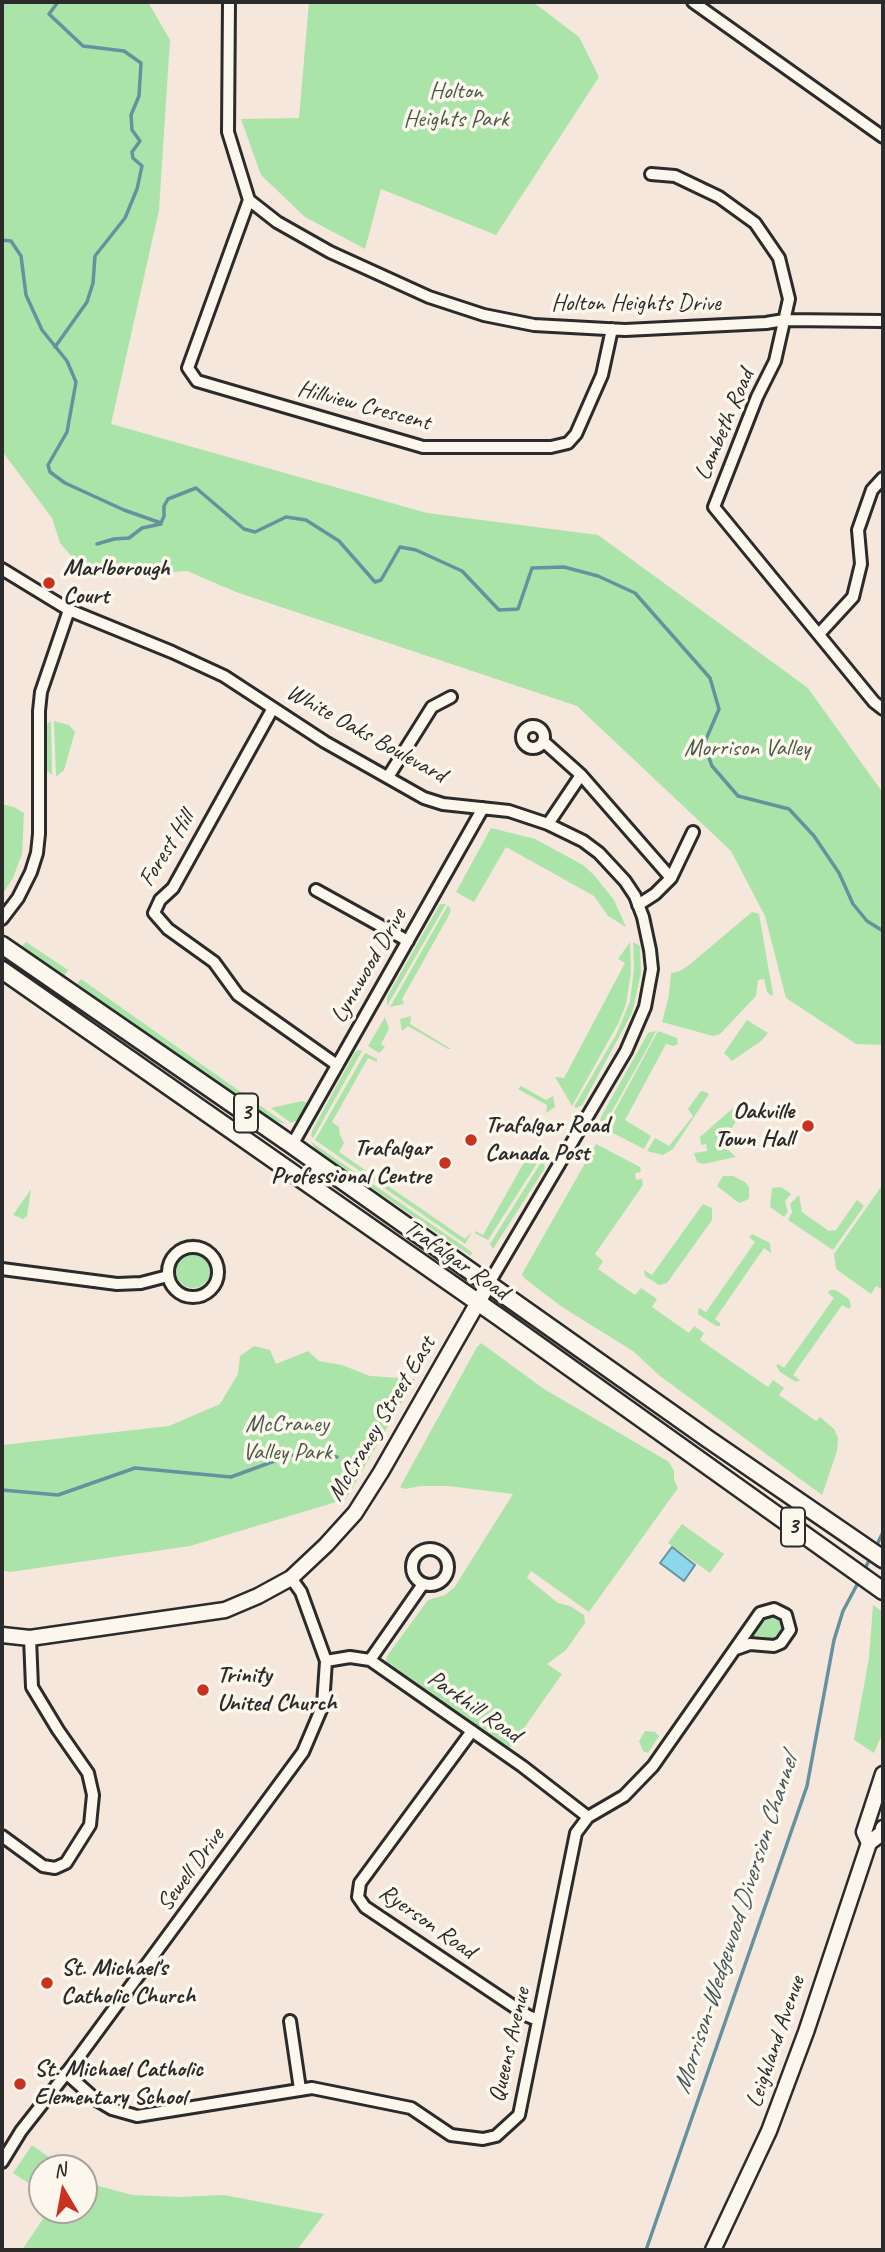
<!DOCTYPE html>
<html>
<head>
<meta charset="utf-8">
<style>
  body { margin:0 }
  #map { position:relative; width:885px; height:2252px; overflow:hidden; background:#f5e7db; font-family:Caveat,sans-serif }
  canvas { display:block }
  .frame { position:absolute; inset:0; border:4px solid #2b2b2b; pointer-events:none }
  .north { position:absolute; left:28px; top:2154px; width:70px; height:70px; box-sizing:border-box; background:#fbf7ec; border:2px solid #a8a59f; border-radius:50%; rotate:350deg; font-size:19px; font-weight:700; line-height:28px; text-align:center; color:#2b2b2b }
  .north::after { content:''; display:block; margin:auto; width:24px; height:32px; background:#c8321e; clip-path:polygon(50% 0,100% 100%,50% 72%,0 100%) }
</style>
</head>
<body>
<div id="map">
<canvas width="885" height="2252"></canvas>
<div class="frame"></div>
<div class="north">N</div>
</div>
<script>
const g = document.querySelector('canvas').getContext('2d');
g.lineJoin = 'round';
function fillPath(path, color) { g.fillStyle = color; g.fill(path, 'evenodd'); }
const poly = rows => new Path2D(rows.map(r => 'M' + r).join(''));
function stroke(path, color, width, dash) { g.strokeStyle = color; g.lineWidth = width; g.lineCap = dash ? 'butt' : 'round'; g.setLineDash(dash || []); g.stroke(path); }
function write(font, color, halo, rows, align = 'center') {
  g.font = font + ' Caveat,sans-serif'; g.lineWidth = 7; g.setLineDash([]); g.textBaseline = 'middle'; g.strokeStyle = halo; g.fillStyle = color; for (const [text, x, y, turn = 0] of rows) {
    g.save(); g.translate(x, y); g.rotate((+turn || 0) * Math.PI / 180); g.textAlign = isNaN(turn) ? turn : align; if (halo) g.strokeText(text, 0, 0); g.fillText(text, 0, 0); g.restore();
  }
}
fillPath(poly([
  [2,2,148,2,170,40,159,210,111,424,427,513,598,535,808,688,883,793,883,1045,856,1044,786,998,765,916,731,851,577,706,236,592,187,571,113,576,74,559,60,543,52,518,2,451],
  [309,2,533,2,579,37,599,77,496,235,381,189,365,249,305,217,261,175,241,119,299,118],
  [51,721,52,775,46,770,46,725],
  [54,721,69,725,75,732,64,770,56,777],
  [2,804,14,807,24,813,22,854,13,878,2,895],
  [491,828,535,839,583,865,594,875,614,900,626,927,608,916,594,896,506,847,474,902,456,892],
  [440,904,446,904,387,1006,387,997],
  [448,905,451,910,448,917,402,999,404,1004,390,1007],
  [752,912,759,914,773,994,771,996,767,992,764,979,758,980,756,996,720,1034,713,1036,662,1022,669,995,671,973,680,971,689,965],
  [26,942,68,970,64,976,22,946],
  [630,942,631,972,626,1004,619,1022,572,1106,555,1077,564,1078,625,963,618,959],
  [633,942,640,946,641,973,632,1013,582,1105,576,1108,574,1107,617,1033,630,1001,634,969],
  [81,979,286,1124,270,1119,77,984],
  [411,1016,410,1024,451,1049,448,1049,408,1026,402,1031,400,1019],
  [385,1017,389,1029,381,1044,385,1047,379,1053,368,1046],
  [747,1020,768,1033,761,1041,732,1061,724,1053],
  [656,1031,649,1045,602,1129,600,1121,602,1115,648,1033],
  [658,1031,677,1038,678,1044,674,1046,666,1044,625,1120,651,1136,644,1149,605,1129],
  [359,1050,362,1051,313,1138,311,1136,312,1131,355,1052],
  [365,1053,377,1059,377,1062,368,1058,332,1122,339,1127,340,1135,344,1143,339,1152,465,1239,472,1232,465,1244,315,1140],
  [521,1086,546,1100,553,1096,555,1107,546,1113,547,1105,518,1089],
  [703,1091,709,1094,673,1149,663,1155,647,1151,655,1138,669,1146,693,1116,688,1109,700,1092],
  [302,1101,310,1104,301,1119,291,1123,271,1108],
  [733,1108,741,1114,725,1138,727,1149,736,1157,703,1164,697,1162,694,1153,707,1151,706,1144,701,1145,700,1137],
  [311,1142,472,1252,471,1256,315,1149],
  [596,1144,640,1167,641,1172,635,1173,636,1180,642,1179,643,1185,595,1254,603,1261,598,1269,635,1295,641,1288,657,1299,652,1307,689,1333,694,1326,704,1333,700,1340,768,1387,773,1380,784,1388,779,1395,816,1421,820,1417,834,1429,838,1438,837,1451,822,1495,660,1376,633,1351,562,1307,524,1278,522,1274],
  [528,1150,541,1157,488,1240,475,1233,475,1231,483,1235,526,1159,518,1154],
  [543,1159,545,1168,493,1249,490,1244],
  [723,1176,733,1176,745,1182,749,1187,749,1199,739,1203,717,1186],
  [883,1184,883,1290,876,1286,871,1294,836,1269,834,1254],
  [781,1187,791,1194,785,1201,788,1212,784,1217,770,1207,772,1188],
  [31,1189,27,1216,23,1219,13,1215],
  [799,1195,802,1212,829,1231,836,1230,857,1200,864,1206,833,1250,788,1220,792,1212,790,1204],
  [703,1204,712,1208,712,1220,667,1283,659,1285,645,1276,644,1270,652,1275],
  [752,1234,770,1243,771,1253,764,1248,715,1319,720,1323,720,1326,716,1326,698,1314,698,1311,699,1308,706,1312,755,1242,749,1237],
  [193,1238,211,1244,221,1255,217,1257,206,1246,198,1243,173,1245,180,1241],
  '176 1271a17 17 0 1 1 34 0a17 17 0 1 1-34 0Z',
  [830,1290,836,1290,849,1299,851,1306,849,1309,842,1305,793,1375,800,1380,796,1382,780,1372,776,1365,778,1364,784,1368,834,1298,828,1293],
  [481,1343,544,1389,669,1462,674,1471,674,1480,678,1488,589,1612,531,1571,527,1578,558,1603,570,1606,584,1615,585,1623,566,1650,547,1664,562,1674,510,1748,386,1661,387,1656,428,1600,445,1595,454,1588,513,1494,448,1486,421,1486,405,1489,400,1487,477,1347],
  [254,1346,270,1350,276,1364,308,1351,319,1361,342,1365,370,1376,415,1379,346,1499,190,1546,10,1572,2,1570,2,1445,169,1426,220,1404,238,1374,240,1356],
  [682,1524,724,1554,710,1573,668,1543],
  [873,1605,883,1612,883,1732,874,1753,854,1740,869,1658],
  [773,1615,781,1620,783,1631,780,1635,771,1639,761,1636,752,1638,751,1635,762,1619],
  [645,1731,655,1732,659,1736,648,1753,643,1751,639,1741],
  [32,2145,64,2168,42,2168,42,2192,13,2173],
  [84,2182,132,2195,178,2197,224,2195,324,2214,297,2250,22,2250,49,2210,84,2210]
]), '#abe4a9');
const water = poly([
  [672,1547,695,1565,684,1581,660,1563,672,1547]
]);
fillPath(water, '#8dd7ed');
stroke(water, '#66929f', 2);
stroke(poly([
  [2,240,11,241,21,256,26,295,42,330,67,361,76,382,67,432,48,465,50,472,65,483,124,510,161,523,164,516,164,506,168,499,196,488,244,529,255,532,286,517,306,520,339,541,375,582,381,580,400,547,416,550,462,571,499,610,518,609,532,568,564,567,598,576,635,593,710,678,719,709,704,744,712,766,738,796,789,809,814,836,839,873,853,904,867,921,883,931],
  [55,347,87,302,93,283,95,256,125,218,137,189,142,166,133,158,132,152,140,141,132,130,131,115,139,96,141,63,124,51,83,46,49,14,58,2],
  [97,544,114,539,129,538,142,528,161,524],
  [2,1490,58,1495,135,1468,231,1477,291,1455,337,1457],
  [875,1549,883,1532],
  [864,1571,871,1556],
  [646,2250,807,1786,834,1640,843,1611,859,1581]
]), '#66929f', 3.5);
const street = poly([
  [229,2,228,132,249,200],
  [693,2,883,137],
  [651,174,675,176,719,197,755,223,779,258,789,299,775,361,757,397,714,507,874,702,883,709],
  [249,200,188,368,197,381,423,447,551,447,568,443,576,434,602,375,612,329],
  [249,200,277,222,330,252,429,297,484,315,534,325,625,330,766,323,784,320,883,321],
  [2,569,69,610,172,652,224,676,325,742,424,798,443,804,509,811,548,824,583,841,599,853,625,881,635,896,643,917,650,950,652,969,645,1007,626,1051,489,1283],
  [819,634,853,597,861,564,858,530,872,490,883,478],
  [273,708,173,888,160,900,154,913,168,929,214,962,238,995,337,1065],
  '522 737a11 11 0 1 1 22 0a11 11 0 1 1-22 0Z',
  [543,741,581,775,671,878],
  [388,777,432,707,451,697],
  [548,824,581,775],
  [316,890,408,941],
  [638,905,655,894,671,878,693,832],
  [2,919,18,898,31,872,37,853,39,834,39,711,41,692,69,610],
  [292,1145,483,808],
  '168 1272a25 25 0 1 1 50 0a25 25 0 1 1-50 0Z',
  [2,1269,117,1284,141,1283,168,1276],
  '412 1567a18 18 0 1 1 36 0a18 18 0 1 1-36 0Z',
  [370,1660,423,1584],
  [326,1661,350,1657,370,1660,522,1766,588,1817],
  [472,1731,360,1883,358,1897,365,1907,528,2016,538,2020],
  [2,1836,43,1866,55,1868,66,1863,90,1825,93,1795,88,1773,58,1730,32,1687,30,1638],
  [290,2021,300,2089],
  [66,2073,95,2099,112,2109,137,2116,312,2088,411,2108,451,2135,483,2139,496,2136,519,2115,576,1833,588,1817,624,1796,653,1766,760,1613,774,1609,786,1615,790,1630,781,1643,774,1646,750,1644,736,1649],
  [2,2162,21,2131,72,2066,303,1752,323,1705,326,1661,301,1592,291,1578]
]);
const secondary = poly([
  [2,1635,30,1638,225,1610,258,1596,291,1578,326,1545,355,1513,381,1472,489,1283],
  [869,1843,864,1832,883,1774],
  [713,2250,769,2131,806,2032,869,1843,882,1833,883,1828]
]);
const primary = poly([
  [2,945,292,1145,708,1439,883,1559],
  [2,970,499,1317,883,1591]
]);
stroke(street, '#2b2b2b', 16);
stroke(secondary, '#2b2b2b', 19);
stroke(primary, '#2b2b2b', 21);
stroke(street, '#fbf7ec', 10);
stroke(secondary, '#fbf7ec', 14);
stroke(primary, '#fbf7ec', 16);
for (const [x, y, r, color] of [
  [49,583,7,"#c8321e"],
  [808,1126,7,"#c8321e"],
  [471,1140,7,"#c8321e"],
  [445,1163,7,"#c8321e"],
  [203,1690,7,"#c8321e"],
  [47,1983,7,"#c8321e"],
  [20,2084,7,"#c8321e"]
]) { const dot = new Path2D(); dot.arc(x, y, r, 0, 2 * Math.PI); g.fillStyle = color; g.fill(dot); stroke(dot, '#fbf7ec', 2.5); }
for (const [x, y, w] of [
  [246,1113,24],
  [793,1527,24]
]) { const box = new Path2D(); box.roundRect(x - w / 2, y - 19.5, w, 39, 5); g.fillStyle = '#fbf7ec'; g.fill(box); stroke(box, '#2b2b2b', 2); }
write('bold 23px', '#2b2b2b', null, [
  ["3",246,1113],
  ["3",793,1527]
]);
write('24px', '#4b594a', '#fbf7ec', [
  ["Holton",456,92],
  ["Heights Park",456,120],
  ["Morrison Valley",747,749],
  ["McCraney",287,1425],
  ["Valley Park",287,1453]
]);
write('24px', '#2b2b2b', '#fbf7ec', [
  ["Holton Heights Drive",636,304],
  ["Hillview Crescent",364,406,15],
  ["Lambeth Road",725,425,-67],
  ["White Oaks Boulevard",366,734,29],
  ["Forest Hill",167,849,-58],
  ["Lynnwood Drive",369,966,-60],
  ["Trafalgar Road",456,1260,35],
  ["McCraney Street East",382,1419,-59],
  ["Parkhill Road",474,1707,35],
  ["Sewell Drive",191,1870,-54],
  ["Ryerson Road",427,1922,35],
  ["Leighland Avenue",776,2042,-71],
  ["Queens Avenue",510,2045,-77]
]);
write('bold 24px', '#2b2b2b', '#fbf7ec', [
  ["Marlborough",63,569],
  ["Court",63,597],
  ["Oakville",794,1112,"right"],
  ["Town Hall",794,1140,"right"],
  ["Trafalgar Road",485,1126],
  ["Canada Post",485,1154],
  ["Trafalgar",431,1149,"right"],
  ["Professional Centre",431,1177,"right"],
  ["Trinity",217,1676],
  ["United Church",217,1704],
  ["St. Michael's",61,1969],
  ["Catholic Church",61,1997],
  ["St. Michael Catholic",34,2070],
  ["Elementary School",34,2098]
], 'left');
write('italic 26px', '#44565c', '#fbf7ec', [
  ["Morrison-Wedgewood Diversion Channel",736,1925,-72]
]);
</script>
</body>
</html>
